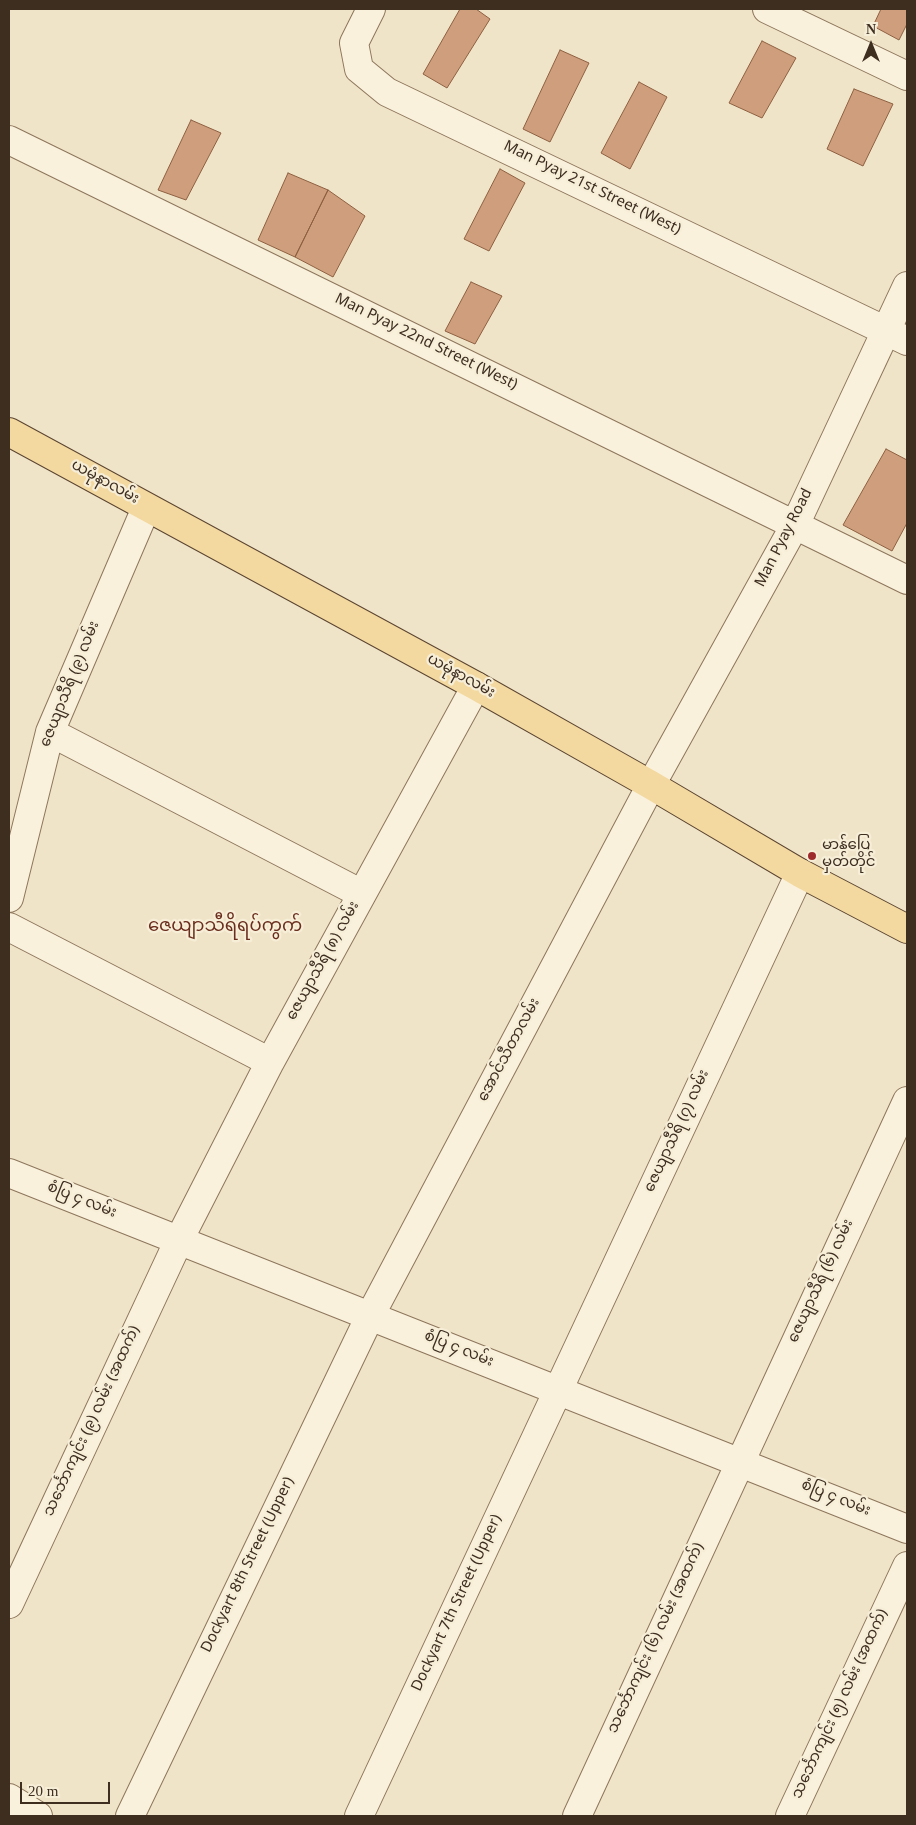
<!DOCTYPE html>
<html>
<head>
<meta charset="utf-8">
<style>
  body { margin:0 }
  #map { position:relative; width:916px; height:1825px; overflow:hidden; background:#f0e4c8; font-family:Georgia,serif }
  canvas { display:block }
  .frame { position:absolute; inset:0; border:10px solid #3d2e20; pointer-events:none }
  .north { position:absolute; left:846px; top:20px; width:50px; height:50px; -webkit-text-stroke:4px #f7eed8; paint-order:stroke; rotate:0deg; font-size:14px; font-weight:700; line-height:20px; text-align:center; color:#3d2e20 }
  .north::after { content:''; display:block; margin:auto; width:18px; height:22px; background:#3d2e20; clip-path:polygon(50% 0,100% 100%,50% 72%,0 100%) }
  .scale { position:absolute; left:20px; top:1782px; width:90px; height:22px; box-sizing:border-box; border:2px solid #3d2e20; border-top:0; padding-left:6px; font-size:15px; line-height:18px; white-space:nowrap; color:#3d2e20; -webkit-text-stroke:4px #f7eed8; paint-order:stroke }
</style>
</head>
<body>
<div id="map">
<canvas width="916" height="1825"></canvas>
<div class="frame"></div>
<div class="north">N</div>
<div class="scale">20 m</div>
</div>
<script>
const g = document.querySelector('canvas').getContext('2d');
g.lineJoin = 'round';
function fillPath(path, color) { g.fillStyle = color; g.fill(path, 'evenodd'); }
const poly = rows => new Path2D(rows.map(r => 'M' + r).join(''));
function stroke(path, color, width, dash) { g.strokeStyle = color; g.lineWidth = width; g.lineCap = dash ? 'butt' : 'round'; g.setLineDash(dash || []); g.stroke(path); }
function write(font, color, halo, rows, align = 'center') {
  g.font = font + ' Georgia,"Noto Sans Myanmar",serif'; g.lineWidth = 4.5; g.setLineDash([]); g.textBaseline = 'middle'; g.strokeStyle = halo; g.fillStyle = color; for (const [text, x, y, turn = 0] of rows) {
    g.save(); g.translate(x, y); g.rotate((+turn || 0) * Math.PI / 180); g.textAlign = isNaN(turn) ? turn : align; if (halo) g.strokeText(text, 0, 0); g.fillText(text, 0, 0); g.restore();
  }
}
const building = poly([
  [460,9,476,9,490,19,447,88,423,74,460,9],
  [881,9,907,9,907,24,899,40,873,26,881,9],
  [762,41,796,58,762,118,729,103,762,41],
  [560,50,589,63,550,142,523,129,560,50],
  [639,82,667,97,630,169,601,153,639,82],
  [854,89,893,104,863,166,827,149,854,89],
  [191,120,221,133,186,200,158,190,191,120],
  [500,169,525,183,489,251,464,239,500,169],
  [288,173,328,190,295,257,258,240,288,173],
  [328,190,365,216,333,277,295,257,328,190],
  [471,282,502,296,475,344,445,331,471,282],
  [886,449,907,460,907,523,892,551,843,525,886,449]
]);
fillPath(building, '#cf9f7d');
stroke(building, '#8d5f41', 1);
const street = poly([
  [371,9,354,43,359,69,387,92,907,341],
  [767,9,907,76],
  [9,140,907,580],
  [50,732,362,894],
  [9,898,50,732,146,508],
  [9,927,270,1062],
  [9,1173,907,1529],
  [9,1604,179,1240,270,1062,476,686],
  [9,1798,38,1816],
  [130,1816,370,1316,651,785,795,525,907,286],
  [359,1816,800,873],
  [577,1816,907,1101],
  [790,1816,907,1566]
]);
const primary = poly([
  [9,432,476,686,651,785,800,873,907,929]
]);
stroke(street, '#8d765c', 30);
stroke(primary, '#5b4430', 30);
stroke(street, '#faf1dc', 28);
stroke(primary, '#f3d9a0', 28);
for (const [x, y, r, color] of [
  [812,856,5,"#9e2a2b"]
]) { const dot = new Path2D(); dot.arc(x, y, r, 0, 2 * Math.PI); g.fillStyle = color; g.fill(dot); stroke(dot, '#f7eed8', 2); }
write('15px', '#3d2e20', '#f7eed8', [
  ["Man Pyay 21st Street (West)",591,190,26],
  ["Man Pyay 22nd Street (West)",425,344,26],
  ["ယမုံနာလမ်း",104,484,29],
  ["Man Pyay Road",786,539,-63],
  ["ယမုံနာလမ်း",460,678,29],
  ["ဇေယျာသီရိ (၉) လမ်း",72,685,-68],
  ["ဇေယျာသီရိ (၈) လမ်း",325,962,-61],
  ["အောင်သီတာလမ်း",511,1051,-62],
  ["ဇေယျာသီရိ (၇) လမ်း",679,1132,-65],
  ["စံပြ ၄ လမ်း",81,1202,22],
  ["ဇေယျာသီရိ (၆) လမ်း",823,1282,-65],
  ["စံပြ ၄ လမ်း",458,1351,22],
  ["သင်္ဘောကျင်း (၉) လမ်း (အထက်)",94,1422,-65],
  ["စံပြ ၄ လမ်း",835,1500,22],
  ["Dockyart 8th Street (Upper)",250,1566,-64],
  ["Dockyart 7th Street (Upper)",459,1604,-65],
  ["သင်္ဘောကျင်း (၆) လမ်း (အထက်)",658,1639,-65],
  ["သင်္ဘောကျင်း (၅) လမ်း (အထက်)",842,1705,-65]
]);
write('15px', '#3d2e20', '#f7eed8', [
  ["မာန်ပြေ",822,847],
  ["မှတ်တိုင်",822,864]
], 'left');
write('18px', '#6b2e1e', '#f7eed8', [
  ["ဇေယျာသီရိရပ်ကွက်",225,929]
]);
</script>
</body>
</html>
